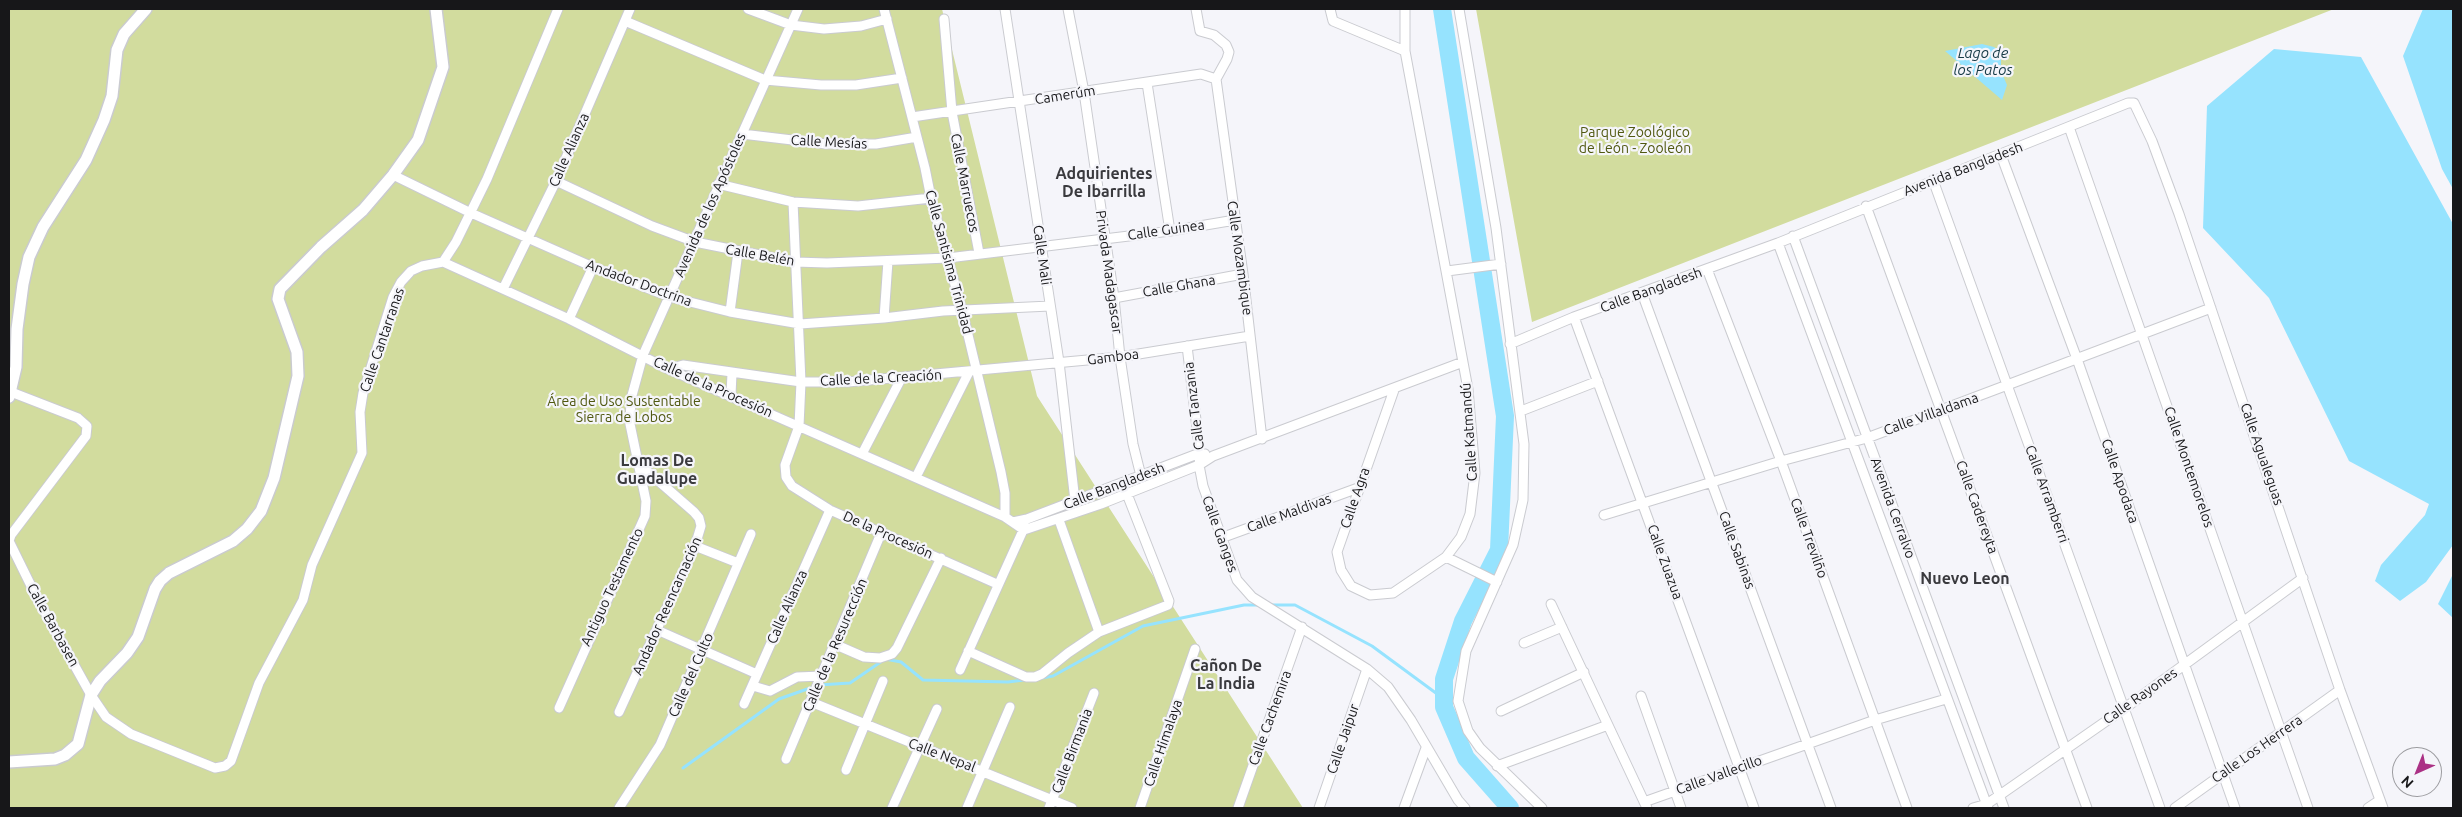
<!DOCTYPE html>
<html>
<head>
<meta charset="utf-8">
<style>
  body { margin:0 }
  #map { position:relative; width:2462px; height:817px; overflow:hidden; background:#f5f5fa; font-family:Ubuntu,sans-serif }
  canvas { display:block }
  .frame { position:absolute; inset:0; border:10px solid #171719; pointer-events:none }
  .north { position:absolute; left:2392px; top:747px; width:50px; height:50px; box-sizing:border-box; background:#f5f5fa; border:1px solid #9c9ca0; border-radius:50%; rotate:224deg; font-size:14px; font-weight:700; line-height:20px; text-align:center; color:#171719 }
  .north::after { content:''; display:block; margin:auto; width:18px; height:22px; background:#ab3185; clip-path:polygon(50% 0,100% 100%,50% 72%,0 100%) }
</style>
</head>
<body>
<div id="map">
<canvas width="2462" height="817"></canvas>
<div class="frame"></div>
<div class="north">N</div>
</div>
<script>
const g = document.querySelector('canvas').getContext('2d');
g.lineJoin = 'round';
function fillPath(path, color) { g.fillStyle = color; g.fill(path, 'evenodd'); }
const poly = rows => new Path2D(rows.map(r => 'M' + r).join(''));
function stroke(path, color, width, dash) { g.strokeStyle = color; g.lineWidth = width; g.lineCap = dash ? 'butt' : 'round'; g.setLineDash(dash || []); g.stroke(path); }
function write(font, color, halo, rows, align = 'center') {
  g.font = font + ' Ubuntu,sans-serif'; g.lineWidth = 4.5; g.setLineDash([]); g.textBaseline = 'middle'; g.strokeStyle = halo; g.fillStyle = color; for (const [text, x, y, turn = 0] of rows) {
    g.save(); g.translate(x, y); g.rotate((+turn || 0) * Math.PI / 180); g.textAlign = isNaN(turn) ? turn : align; if (halo) g.strokeText(text, 0, 0); g.fillText(text, 0, 0); g.restore();
  }
}
fillPath(poly([
  [9,9,942,9,1037,396,1303,808,9,808],
  [1476,9,2334,9,1532,322]
]), '#d2dc9e');
fillPath(poly([
  [2423,9,2453,9,2453,189,2442,169,2403,56],
  [1982,44,1994,47,2001,52,2001,71,2007,85,2002,100,1945,51],
  [2274,49,2361,57,2453,224,2453,545,2426,582,2400,601,2375,581,2381,565,2425,515,2429,504,2349,461,2269,298,2203,228,2207,106],
  [2453,574,2453,618,2438,604]
]), '#96e3fe');
stroke(poly([
  [1270,605,1295,605,1372,646,1444,699],
  [1042,678,1053,676,1143,626,1244,605,1258,605],
  [819,685,850,683,885,659,901,662,923,680,1008,682,1024,680],
  [683,768,779,699,813,687]
]), '#96e3fe', 3);
stroke(poly([
  [1442,9,1505,416,1499,550,1463,621,1444,679,1444,707,1466,758,1510,808]
]), '#96e3fe', 18);
const minor = poly([
  [748,9,791,25,824,29,861,26,887,19],
  [884,9,925,168,931,198,962,310,1001,472,1005,493,1005,517],
  [1005,9,1059,362,1075,501],
  [1068,9,1084,92,1114,298,1120,357,1133,444,1141,476],
  [1196,9,1200,31,1214,35,1226,45,1229,52,1227,59,1216,79],
  [1330,9,1333,21,1405,51,1468,389,1475,473,1470,514,1461,537,1446,557,1393,593,1370,595,1351,586,1341,570,1337,552,1394,390],
  [1405,9,1405,51],
  [1459,9,1496,228,1524,444,1523,500,1513,545,1466,651,1458,701,1468,731,1480,748,1542,808],
  [944,19,952,112,979,253],
  [625,21,765,80,821,85,856,85,902,78],
  [1216,79,1243,274,1262,439],
  [1147,83,1170,231],
  [912,117,1201,74,1216,79],
  [2069,127,2308,808],
  [742,134,826,144,876,144,917,137],
  [2001,155,2077,359,2235,808],
  [393,175,471,213,593,267,670,297,730,312,800,324,884,318,943,311,1050,306],
  [1933,180,2160,808],
  [556,181,652,226,695,242,795,262,827,263,948,258,1170,231,1235,220],
  [718,184,793,202,858,206,931,198],
  [793,202,801,382,799,426,785,465,786,477,792,486,830,510,997,584],
  [1866,206,2087,808],
  [1793,236,2004,808],
  [1778,243,1988,808],
  [443,262,569,319,668,369,1005,517,1024,530,1101,504,1199,465,1213,456,1463,362],
  [1707,269,1781,461,1907,808],
  [1447,271,1501,264],
  [503,289,556,181,630,9],
  [1642,293,1831,808],
  [1114,298,1243,274],
  [730,312,738,252],
  [1574,317,1754,808],
  [884,318,888,261],
  [569,319,593,267],
  [1510,344,1574,317,1778,243,2128,103,2134,103,2152,141,2179,214,2340,690,2383,808],
  [1187,346,1200,453,1199,465,1203,486,1237,580,1252,597,1367,669,1388,687,1411,720,1458,800,1465,808],
  [668,369,683,365,801,382,848,382,1120,357,1250,336],
  [11,392,78,418,87,426,86,436,11,535,9,541,37,598,91,695,106,717,131,734,215,768,225,766,231,761,259,683,303,600,312,565,362,453,360,412,363,393,393,297,401,282,411,271,422,266,443,262,456,242,487,179,558,9],
  [731,395,732,373],
  [1521,411,1598,381],
  [862,454,902,377],
  [916,477,969,372],
  [1604,515,1781,461,1867,438,2211,308],
  [1059,520,1099,632],
  [1013,522,1027,519,1200,453,1205,454],
  [1221,538,1358,488],
  [695,546,738,563],
  [1446,557,1497,582],
  [1551,604,1647,808],
  [657,630,757,674],
  [1524,643,1562,627],
  [834,644,864,657,880,658,892,654,897,648,941,558],
  [968,651,1026,677,1035,677,1042,674,1068,653,1099,632,1168,605,1169,601,1127,494],
  [960,670,1025,526],
  [753,686,770,691,797,677,822,676],
  [1641,696,1681,808],
  [811,702,1072,808],
  [744,704,830,510],
  [559,708,645,516,646,501,630,424,631,399,643,355,798,9],
  [1501,711,1584,672],
  [619,712,695,546,701,526,699,518,694,512,639,464],
  [786,759,882,531],
  [1497,766,1608,725],
  [846,770,883,681],
  [1644,802,1875,720,1946,699],
  [619,808,660,745,751,534],
  [892,808,937,709],
  [967,808,1010,707],
  [1049,808,1094,693],
  [1140,808,1195,649],
  [1238,808,1302,627],
  [1319,808,1367,669],
  [1404,808,1426,748],
  [1973,808,1987,804,2125,708,2303,578],
  [2175,808,2340,690],
  [2368,808,2380,800]
]);
const tertiary = poly([
  [9,397,16,367,17,329,23,284,29,257,43,227,86,160,104,120,112,96,117,50,124,34,146,9],
  [9,762,55,759,65,755,78,744,91,695,100,681,127,653,138,637,155,589,160,581,169,573,233,541,247,529,261,511,274,478,298,376,297,352,278,299,280,289,321,247,363,210,393,175,418,140,443,67,436,9]
]);
stroke(minor, '#cacbd0', 11);
stroke(tertiary, '#cacbd0', 14);
stroke(minor, '#fff', 9);
stroke(tertiary, '#fff', 11);
write('14px', '#171719', '#f5f5fa', [
  ["Camerúm",1065,95,-9],
  ["Calle Mesías",829,142,3],
  ["Calle Alianza",569,150,-66],
  ["Avenida Bangladesh",1963,169,-21],
  ["Calle Marruecos",965,183,79],
  ["Avenida de los Apóstoles",710,205,-66],
  ["Calle Guinea",1166,230,-8],
  ["Calle Belén",760,255,10],
  ["Calle Mali",1042,255,82],
  ["Calle Mozambique",1240,258,82],
  ["Calle Santisima Trinidad",949,262,75],
  ["Privada Madagascar",1109,272,82],
  ["Andador Doctrina",639,283,20],
  ["Calle Ghana",1179,286,-10],
  ["Calle Bangladesh",1651,290,-20],
  ["Calle Cantarranas",382,340,-71],
  ["Gamboa",1113,357,-7],
  ["Calle de la Creación",881,378,-3],
  ["Calle de la Procesión",713,387,24],
  ["Calle Tanzania",1194,406,-97],
  ["Calle Villaldama",1931,414,-20],
  ["Calle Katmandú",1469,432,-94],
  ["Calle Agualeguas",2262,454,71],
  ["Calle Montemorelos",2189,467,71],
  ["Calle Apodaca",2120,481,71],
  ["Calle Bangladesh",1114,486,-21],
  ["Calle Arramberri",2047,494,70],
  ["Calle Agra",1355,498,-71],
  ["Calle Cadereyta",1977,507,70],
  ["Avenida Cerralvo",1893,508,70],
  ["Calle Maldivas",1289,513,-20],
  ["Calle Ganges",1220,534,70],
  ["De la Procesión",888,535,24],
  ["Calle Trevilño",1809,538,70],
  ["Calle Sabinas",1737,550,70],
  ["Calle Zuazua",1665,562,70],
  ["Antiguo Testamento",612,587,-65],
  ["Andador Reencarnación",667,606,-66],
  ["Calle Alianza",787,607,-66],
  ["Calle Barbasen",53,625,61],
  ["Calle de la Resurección",835,645,-67],
  ["Calle del Culto",691,675,-66],
  ["Calle Rayones",2140,696,-35],
  ["Calle Cachemira",1270,718,-70],
  ["Calle Jaipur",1343,739,-71],
  ["Calle Himalaya",1163,743,-71],
  ["Calle Los Herrera",2257,749,-35],
  ["Calle Birmania",1072,751,-69],
  ["Calle Nepal",942,755,21],
  ["Calle Vallecillo",1719,775,-20]
]);
write('14px', '#505810', '#f5f5fa', [
  ["Parque Zoológico",1635,132],
  ["de León - Zooleón",1635,148],
  ["Área de Uso Sustentable",624,401],
  ["Sierra de Lobos",624,417]
]);
write('italic 15px', '#173b47', '#f5f5fa', [
  ["Lago de",1983,53],
  ["los Patos",1983,70]
]);
write('bold 16px', '#3a3a3e', '#f5f5fa', [
  ["Adquirientes",1104,174],
  ["De Ibarrilla",1104,192],
  ["Lomas De",657,461],
  ["Guadalupe",657,479],
  ["Nuevo Leon",1965,579],
  ["Cañon De",1226,666],
  ["La India",1226,684]
]);
</script>
</body>
</html>
